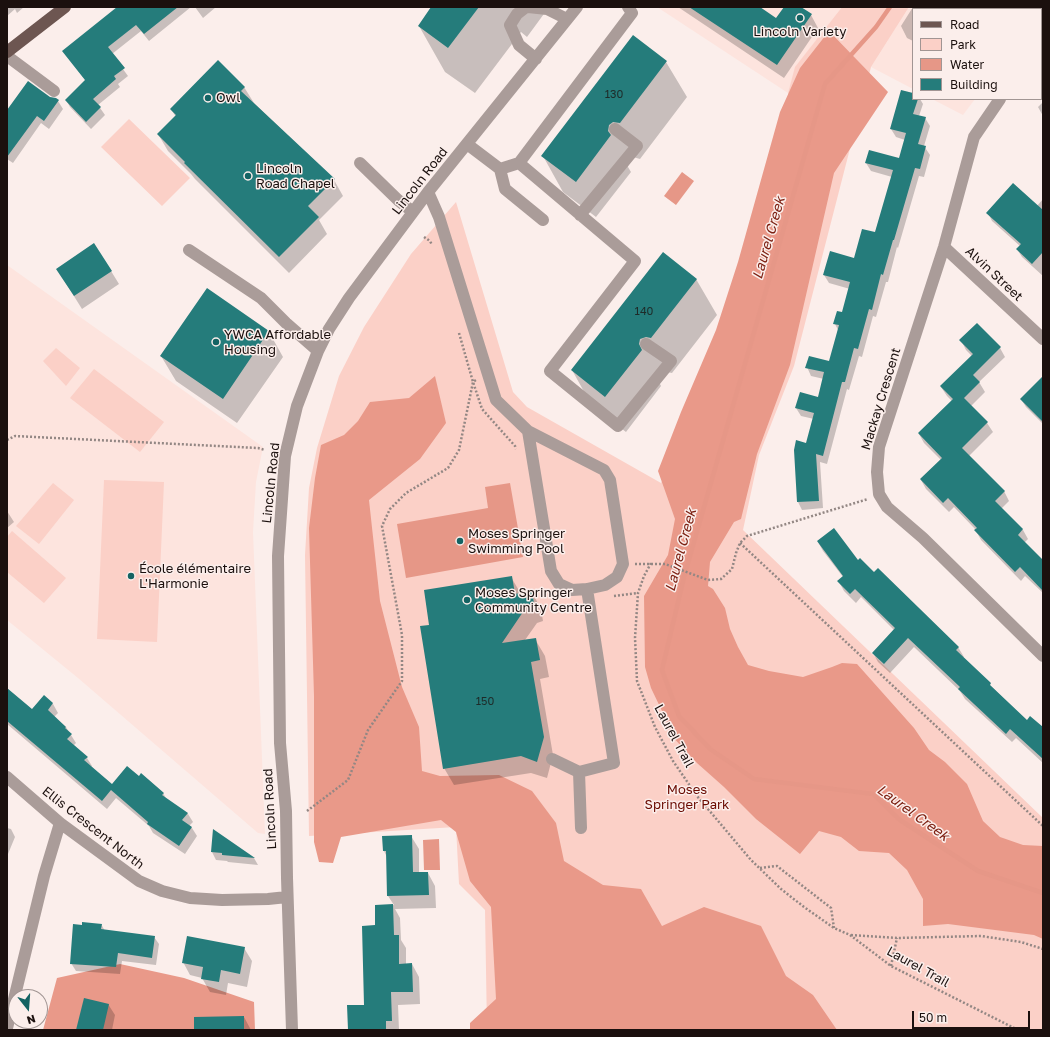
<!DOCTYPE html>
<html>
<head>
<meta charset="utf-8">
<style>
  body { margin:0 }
  #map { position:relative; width:1050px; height:1037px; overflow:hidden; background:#fbeeeb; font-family:"Golos Text",sans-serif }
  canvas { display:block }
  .frame { position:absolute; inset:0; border:8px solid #1b100e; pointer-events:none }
  .legend { position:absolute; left:912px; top:8px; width:130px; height:92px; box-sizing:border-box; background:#fbeeeb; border:1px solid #a19593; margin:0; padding:5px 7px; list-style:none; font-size:12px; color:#1b100e }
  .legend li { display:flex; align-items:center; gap:8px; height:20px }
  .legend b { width:20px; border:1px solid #a19593 }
  .north { position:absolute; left:8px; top:989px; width:40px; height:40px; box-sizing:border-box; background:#fbeeeb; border:1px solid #a19593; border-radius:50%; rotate:163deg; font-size:11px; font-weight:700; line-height:16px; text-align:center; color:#1b100e }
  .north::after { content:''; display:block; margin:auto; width:14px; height:18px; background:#146363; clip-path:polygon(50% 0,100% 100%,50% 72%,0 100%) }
  .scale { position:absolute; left:912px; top:1011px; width:118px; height:18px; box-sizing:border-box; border:2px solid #1b100e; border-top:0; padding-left:5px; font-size:12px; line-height:14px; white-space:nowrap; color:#1b100e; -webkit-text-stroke:3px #fbeeeb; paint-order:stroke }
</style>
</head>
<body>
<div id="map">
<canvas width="1050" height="1037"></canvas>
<div class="frame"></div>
<ul class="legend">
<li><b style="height:5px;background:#6d5651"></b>Road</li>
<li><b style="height:11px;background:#fbd0c7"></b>Park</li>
<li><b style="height:11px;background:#e69787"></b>Water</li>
<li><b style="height:11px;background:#257c7b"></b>Building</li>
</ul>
<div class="north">N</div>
<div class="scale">50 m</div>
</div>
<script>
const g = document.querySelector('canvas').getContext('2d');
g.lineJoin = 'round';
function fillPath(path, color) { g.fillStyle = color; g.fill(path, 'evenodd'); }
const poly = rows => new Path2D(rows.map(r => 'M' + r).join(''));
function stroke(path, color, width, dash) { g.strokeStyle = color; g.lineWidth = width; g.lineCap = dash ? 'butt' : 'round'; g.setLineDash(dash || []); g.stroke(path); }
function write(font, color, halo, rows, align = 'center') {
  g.font = font + ' "Golos Text",sans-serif'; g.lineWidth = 3; g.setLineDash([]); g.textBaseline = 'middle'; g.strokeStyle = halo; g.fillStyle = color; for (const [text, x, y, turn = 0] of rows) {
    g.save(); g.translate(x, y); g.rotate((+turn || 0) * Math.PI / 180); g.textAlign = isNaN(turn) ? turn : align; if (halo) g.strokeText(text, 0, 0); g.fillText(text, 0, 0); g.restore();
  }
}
fillPath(poly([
  [657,7,842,7,796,67,788,93],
  [909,7,970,7,973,9,913,9,913,89,871,67],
  [932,99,975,99,963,115],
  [7,265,263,447,256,482,253,532,265,834,258,833,78,678,7,620]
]), '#fde4de');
fillPath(poly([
  [842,7,909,7,871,67,794,366,759,455,743,530,1043,818,1043,1030,974,1030,971,1028,966,1030,487,1030,485,910,459,884,456,827,309,836,305,555,309,488,317,448,339,376,364,327,411,254,456,202,513,392,527,407,661,483,709,376,797,124,788,93,795,67],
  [129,119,190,178,162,206,101,147],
  [56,348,80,368,66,386,43,361],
  [94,369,164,422,140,452,70,398],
  [104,480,164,482,157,642,97,639],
  [53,483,74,500,39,544,16,526],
  [12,531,66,578,44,603,7,572,7,537]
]), '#fbd0c7');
fillPath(poly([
  [829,31,888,92,834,173,790,365,757,454,741,519,734,522,710,562,708,586,713,589,725,608,730,629,738,647,748,665,769,671,803,677,832,667,842,663,857,664,914,728,929,750,945,762,967,784,983,821,1000,837,1023,845,1043,846,1043,939,1034,935,948,924,923,926,923,899,907,870,889,853,859,851,841,837,819,831,800,854,756,819,724,787,697,763,670,734,662,711,651,688,645,667,644,596,668,555,675,519,658,471,681,412,716,330,738,262,780,112,800,68],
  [435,376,446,423,420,459,369,500,380,601,402,687,419,727,422,771,440,776,499,775,532,791,556,823,564,861,603,885,641,889,662,926,704,907,761,926,786,976,813,995,837,1030,470,1030,470,1023,496,999,491,907,470,881,456,832,441,820,341,837,333,863,319,862,314,842,314,696,309,528,315,478,321,445,344,435,358,421,370,402,409,398],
  [120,964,184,978,254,1002,255,1030,43,1030,57,978]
]), '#e99989');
fillPath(poly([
  [682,172,694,181,676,205,664,196],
  [510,483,523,557,406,578,397,524,488,508,485,487],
  [439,839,440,870,424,870,423,840]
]), '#e69787');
fillPath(poly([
  [7,7,24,7,17,13,15,9,7,16],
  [118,7,191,7,149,41,141,31,112,54,128,76,118,84,120,87,98,105,105,115,91,129,70,107,66,100,86,81,63,51],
  [195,7,216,7,203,18],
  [433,7,549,7,527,37,521,32,475,93,445,72,419,26],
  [678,7,758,7,776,19,785,7,799,7,811,15,818,28,784,78],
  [913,7,920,9,913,9,913,41,907,38,901,26],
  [666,62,687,97,640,159,633,157,629,161,628,167,631,172,596,217,563,192,543,156],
  [244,87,254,103,334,180,343,196,319,220,327,234,289,273,195,179,191,174,168,151,158,134,176,117,171,109],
  [913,94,913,99,920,99,923,104,919,116,925,118,930,126,924,146,930,155,924,177,919,176,898,248,897,247,888,282,886,282,876,317,873,316,862,357,859,356,849,390,847,389,827,464,820,462,823,508,802,510,798,502,807,444,814,419,801,416,796,408,818,398,824,379,811,376,807,367,830,362,838,330,835,324,843,313,850,289,829,283,824,275,855,259,875,233,892,177,871,171,866,163,900,160,905,140,896,137,891,129],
  [49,98,58,101,63,109,49,129,41,123,13,163,7,159,7,112],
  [1043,102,1043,116,1038,107],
  [1043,199,1043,276,1022,257,1017,249,1020,246,992,221,988,213,1037,206],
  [57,269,111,271,119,284,82,309],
  [696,279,717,315,672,373,667,372,658,380,661,386,626,432,592,406,572,370],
  [207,290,269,332,283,357,237,423,176,381,161,356],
  [961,340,1000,348,1005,357,979,382,985,392,971,406,987,423,993,432,969,456,1004,491,1009,501,1001,509,1023,530,1028,539,1024,543,1043,563,1043,593,1025,576,1021,581,981,540,976,531,976,530,954,507,949,512,926,489,921,480,941,460,924,443,919,434,952,401,947,396,941,387,972,356,966,350],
  [1043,387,1043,424,1026,407,1021,399],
  [7,511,14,522,7,528],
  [818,542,858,562,875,573,958,647,964,657,962,658,1027,721,1043,729,1043,763,1016,738,1012,742,965,699,960,691,914,647,890,673,878,662,873,653,894,630,861,597,856,603,844,591,839,582,843,577,823,551],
  [511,577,521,594,532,592,541,609,543,621,537,623,525,640,535,639,545,656,549,677,540,679,553,755,547,778,531,773,454,785,444,768,431,626],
  [7,689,32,710,44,697,53,704,58,713,54,717,66,727,76,743,73,746,87,758,92,766,91,767,112,785,163,793,167,800,188,814,193,822,189,826,192,828,197,836,185,854,153,833,149,826,116,798,107,809,7,724],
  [7,828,11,829,15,837,8,854],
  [214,831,254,858,258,865,228,862,227,861,216,860,212,852],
  [411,836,419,849,419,873,428,873,435,886,436,908,395,909,400,918,401,940,406,948,406,965,412,964,419,977,420,1004,398,1005,399,1030,349,1030,365,1006,376,926,376,906,394,905,388,896,387,857,384,851],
  [101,924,105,931,154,937,159,944,156,965,122,961,120,974,76,971,71,963,83,926],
  [244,948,252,961,247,987,228,983,226,995,210,992,202,978,190,975,183,962],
  [108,1004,115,1015,112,1030,77,1030],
  [244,1017,251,1030,195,1030]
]), '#0003');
stroke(poly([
  [890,7,876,27,825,84,684,577,662,670,679,716,710,749,754,779,873,794,900,820,978,871,1043,893]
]), '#e69787', 4.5);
fillPath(poly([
  [117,7,178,7,144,34,136,25,108,47,125,68,114,76,116,79,93,99,101,107,86,122,65,100,85,80,62,51],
  [431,7,479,7,448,48,418,26],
  [689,7,760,7,776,18,784,7,801,7,812,14,777,65],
  [633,35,667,61,620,123,613,122,609,125,608,131,611,135,576,182,541,156],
  [218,60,245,87,241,91,335,179,308,206,319,217,279,257,184,163,185,162,157,134,176,115,170,109],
  [28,81,50,97,56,98,59,100,44,121,37,116,7,157,7,110],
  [901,90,913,93,913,99,918,99,913,114,926,117,918,144,926,146,920,169,915,168,894,240,893,240,883,275,881,274,872,310,869,309,858,349,854,348,845,382,842,382,823,456,816,454,819,501,797,502,794,450,796,440,806,443,814,413,795,408,800,392,818,397,824,372,805,368,809,356,829,361,839,325,833,324,837,311,842,312,850,282,823,275,830,251,854,258,862,229,875,232,893,170,865,163,869,150,899,158,906,133,890,129],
  [1013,183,1043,210,1043,252,1032,264,1016,249,1021,244,986,213],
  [94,243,112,271,74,296,56,269],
  [663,252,697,279,651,338,646,337,640,339,639,344,642,350,605,397,571,370],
  [207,288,269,331,223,399,160,356],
  [977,323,1001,347,973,375,980,382,964,398,988,422,962,448,1005,491,995,501,1023,529,1018,535,1043,560,1043,591,1020,567,1015,572,974,530,977,528,948,498,943,503,920,479,942,458,918,433,953,399,940,386,973,354,959,340],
  [1043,376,1043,422,1020,399],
  [834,528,858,560,860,558,874,572,878,568,959,647,956,650,991,683,990,685,1027,720,1030,716,1043,727,1043,759,1010,729,1006,734,958,689,960,687,908,638,884,664,872,653,895,628,855,589,850,594,837,581,843,576,817,541],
  [512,576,515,594,532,591,534,604,527,606,502,643,536,638,540,660,531,662,544,737,537,762,521,756,443,769,420,626,429,625,424,590],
  [7,688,32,709,44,695,53,703,48,710,66,727,65,728,72,734,67,739,88,757,84,760,112,784,127,766,139,776,141,773,164,793,162,795,188,813,182,820,192,827,179,846,147,824,148,822,111,790,102,801,7,721],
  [213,829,255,858,222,855,222,853,211,852],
  [412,835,413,872,428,872,429,895,387,896,386,851,383,851,382,836],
  [393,904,394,935,399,935,399,964,412,963,413,992,391,992,392,1021,386,1021,386,1030,348,1030,347,1005,364,1005,362,926,375,925,375,905],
  [82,922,102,924,101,929,155,936,152,958,118,953,116,967,70,964,73,924,82,925],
  [187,936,245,947,240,974,221,970,219,982,201,979,203,967,182,963],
  [84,998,109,1004,103,1030,76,1030],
  [244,1016,244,1030,194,1030,194,1017]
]), '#257c7b');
stroke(poly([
  [1041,65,1043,63],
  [424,237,430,241,432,245],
  [459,333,473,382,482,409,515,446,516,449],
  [7,440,15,436,258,448,265,450],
  [740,543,1043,826],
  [651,563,644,576,638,593,635,638,637,681,655,727,673,761,697,796,751,860,781,889,804,907,834,928,850,935,891,966,1018,1030],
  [635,564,665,564,708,580,721,579,732,569,736,553,740,543,747,536,868,499],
  [614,596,638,593],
  [307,811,348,780,368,730,402,681,402,635,382,526,390,509,406,493,448,468,459,450,473,382,476,380],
  [760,868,777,866,831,908,834,928],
  [851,935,897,938,981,936,1021,942,1043,949],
  [891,966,897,938]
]), '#938784', 2.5, [2, 2]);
stroke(poly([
  [526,7,517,14,510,25,519,45,536,59],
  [528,7,547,9,567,19],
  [1041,41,1043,38],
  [7,56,54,91],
  [1000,99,974,137,944,247,879,447,877,472,879,494,887,507,923,538,1043,656],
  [467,144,500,169,505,189,543,220],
  [360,163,398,200,413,212],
  [519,163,635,261,550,371,618,426,671,361,646,344],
  [500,169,519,163,632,13,628,7],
  [428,192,439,217,496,400,528,431,604,470,610,480,623,564,617,577,605,585,587,589,572,590,559,584,551,571,528,431],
  [580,215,637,146,615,129],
  [944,247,1043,339],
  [189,250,261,298,286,323,318,351],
  [552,759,579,772,614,763,587,589],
  [579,772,581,828],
  [7,777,60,823,139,881,162,891,190,898,222,900,268,899,287,897],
  [7,1028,44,876,60,823],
  [292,1030,287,878,286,811,280,743,278,556,285,456,297,406,318,351,329,329,349,298,428,192,577,7]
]), '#aa9c99', 12);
stroke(poly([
  [1007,7,1010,9],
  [1041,14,1043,19],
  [7,52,65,7]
]), '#6d5651', 12);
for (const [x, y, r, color] of [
  [800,18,4,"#146363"],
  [208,98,4,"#146363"],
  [248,176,4,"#146363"],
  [216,342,4,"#146363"],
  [460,541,4,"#146363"],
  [131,576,4,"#146363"],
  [467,600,4,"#146363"]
]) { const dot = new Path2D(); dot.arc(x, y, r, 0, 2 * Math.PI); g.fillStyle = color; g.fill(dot); stroke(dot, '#fbeeeb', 1.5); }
write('11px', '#1e2b29', null, [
  ["130",614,95],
  ["140",644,312],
  ["150",485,702]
]);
write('13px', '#1b100e', '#fbeeeb', [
  ["Lincoln Variety",800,32,"center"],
  ["Owl",216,98],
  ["Lincoln",256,169],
  ["Road Chapel",256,184],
  ["YWCA Affordable",224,335],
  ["Housing",224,350],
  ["Moses Springer",468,534],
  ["Swimming Pool",468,549],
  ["École élémentaire",139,569],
  ["L'Harmonie",139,584],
  ["Moses Springer",475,593],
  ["Community Centre",475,608]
], 'left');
write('13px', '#1b100e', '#fbeeeb', [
  ["Lincoln Road",420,181,-52],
  ["Alvin Street",994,274,43],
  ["Mackay Crescent",881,399,-73],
  ["Lincoln Road",271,483,-84],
  ["Laurel Trail",674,736,62],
  ["Lincoln Road",270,809,-93],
  ["Ellis Crescent North",93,828,38],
  ["Laurel Trail",918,967,29]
]);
write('13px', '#6a0a00', '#fbeeeb', [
  ["Moses",687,790],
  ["Springer Park",687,805]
]);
write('italic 14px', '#7d2012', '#fbeeeb', [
  ["Laurel Creek",769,238,-74],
  ["Laurel Creek",681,550,-75],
  ["Laurel Creek",913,813,36]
]);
</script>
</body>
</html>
